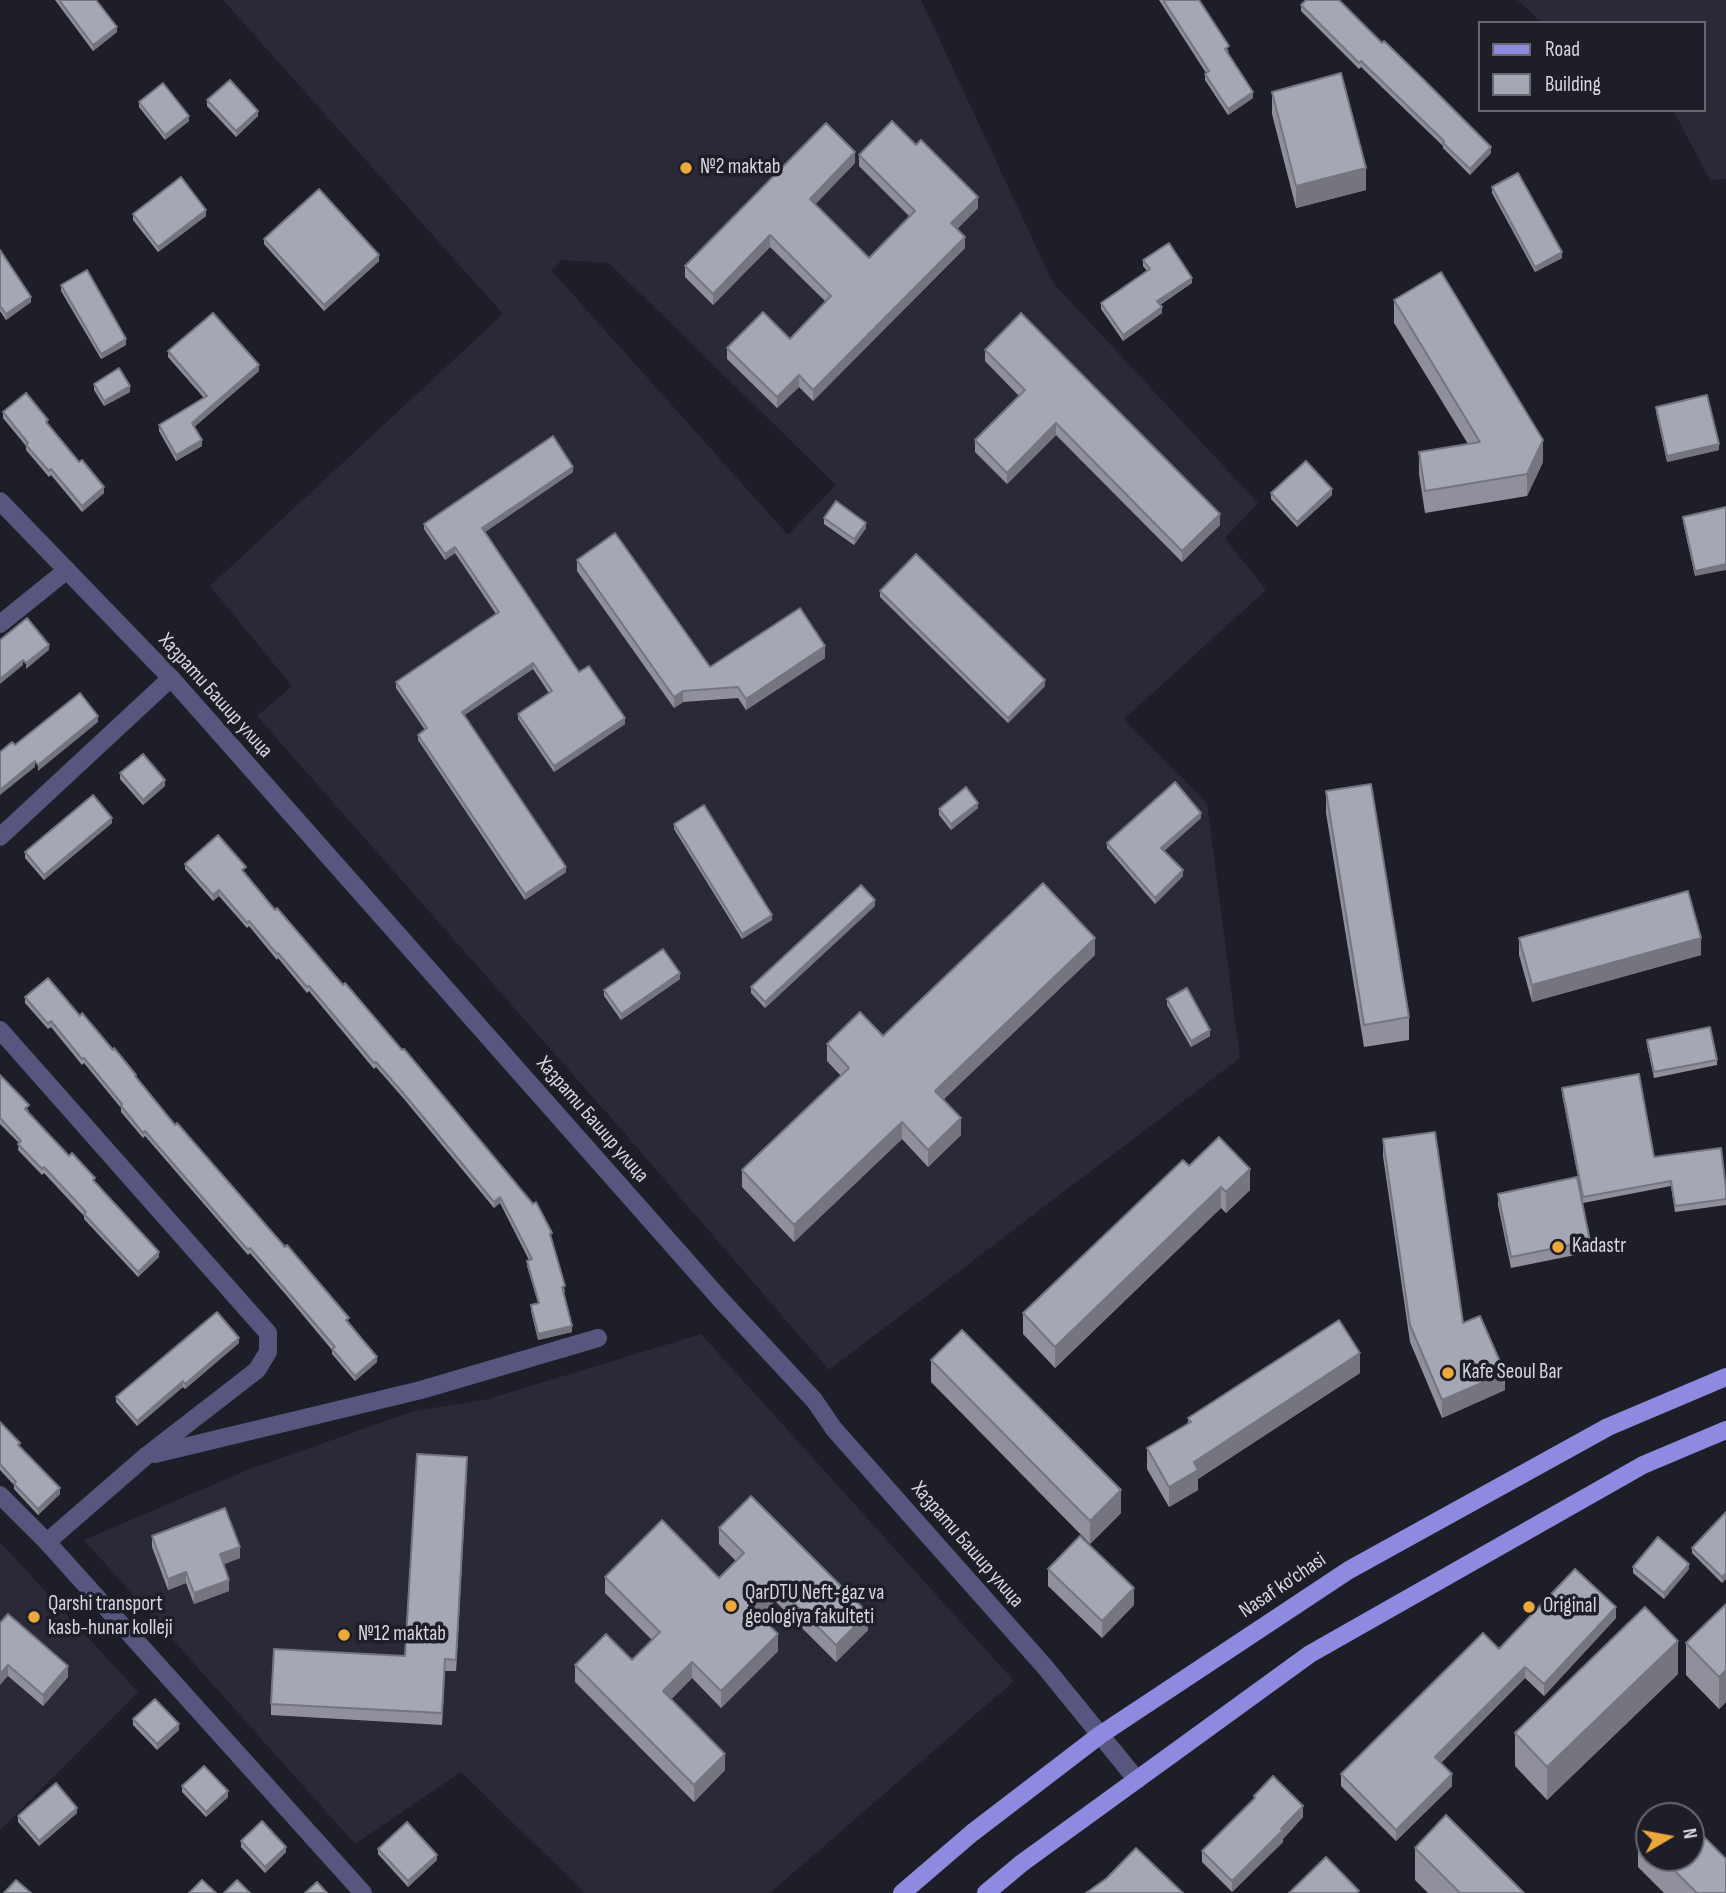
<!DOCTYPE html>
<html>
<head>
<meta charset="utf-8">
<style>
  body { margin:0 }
  #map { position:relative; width:1726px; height:1893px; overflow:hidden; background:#1e1e28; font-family:"Sofia Sans Condensed",sans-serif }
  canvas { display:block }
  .legend { position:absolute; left:1478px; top:21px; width:228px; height:91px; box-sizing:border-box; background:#1e1e28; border:2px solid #686870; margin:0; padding:9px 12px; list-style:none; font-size:21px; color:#d6d6dd }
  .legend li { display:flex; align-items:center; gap:14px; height:35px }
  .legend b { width:35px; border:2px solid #686870 }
  .north { position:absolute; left:1635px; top:1802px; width:70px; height:70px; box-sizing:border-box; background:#1e1e28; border:2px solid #686870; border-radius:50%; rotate:80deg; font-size:19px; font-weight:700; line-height:28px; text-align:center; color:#d6d6dd }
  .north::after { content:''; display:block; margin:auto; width:24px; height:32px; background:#eda83c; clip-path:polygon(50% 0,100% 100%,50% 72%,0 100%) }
</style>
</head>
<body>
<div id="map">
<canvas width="1726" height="1893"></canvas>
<ul class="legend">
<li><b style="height:9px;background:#8d8adf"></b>Road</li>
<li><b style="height:19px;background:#a6a7b4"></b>Building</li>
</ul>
<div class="north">N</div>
</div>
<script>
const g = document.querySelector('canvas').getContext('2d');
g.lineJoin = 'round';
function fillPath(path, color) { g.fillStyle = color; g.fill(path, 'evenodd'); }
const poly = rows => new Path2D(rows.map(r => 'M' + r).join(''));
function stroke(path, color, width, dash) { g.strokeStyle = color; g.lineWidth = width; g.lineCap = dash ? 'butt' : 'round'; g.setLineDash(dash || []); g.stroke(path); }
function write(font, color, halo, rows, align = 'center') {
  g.font = font + ' "Sofia Sans Condensed",sans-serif'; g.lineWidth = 7; g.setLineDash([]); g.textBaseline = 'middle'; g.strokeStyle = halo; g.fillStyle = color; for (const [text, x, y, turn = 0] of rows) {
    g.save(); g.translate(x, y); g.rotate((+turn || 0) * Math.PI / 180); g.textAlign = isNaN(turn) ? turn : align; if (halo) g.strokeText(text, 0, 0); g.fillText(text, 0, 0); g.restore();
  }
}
fillPath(poly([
  [223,0,921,0,1053,283,1258,503,1225,538,1266,590,1124,719,1207,803,1240,1058,829,1370,627,1136,257,716,292,686,210,586,503,314],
  [562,260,609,263,836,485,788,535,551,270],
  [1517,0,1726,0,1726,179,1710,180,1673,110,1703,110,1703,23,1543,23],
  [701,1334,1014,1681,770,1893,585,1893,461,1772,355,1844,84,1540,250,1469,414,1411,488,1399],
  [0,1542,138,1692,0,1830]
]), '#292937');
stroke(poly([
  [0,501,171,678,721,1300,814,1400,834,1429,1045,1667,1137,1780],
  [0,624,67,570],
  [0,837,171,678],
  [0,1030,268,1333,268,1352,257,1370,146,1456,47,1542],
  [155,1454,421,1390,598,1338],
  [0,1495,47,1542,363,1893]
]), '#56567e', 18);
stroke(poly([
  [902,1893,972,1833,1100,1735,1349,1570,1608,1427,1726,1377],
  [986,1893,1022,1863,1310,1654,1643,1465,1726,1430]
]), '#8d8adf', 18);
fillPath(poly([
  [55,0,96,0,117,32,93,51],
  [1159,0,1199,0,1229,52,1227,53,1253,98,1228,115,1205,80,1205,74,1206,73],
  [1301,5,1491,153,1470,175,1443,148,1443,146,1390,95,1361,67,1359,69,1301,11],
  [1272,92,1366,190,1296,208,1272,114],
  [207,100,258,116,236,137,207,106],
  [139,102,189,121,165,140,139,107],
  [859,155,978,208,957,229,965,248,813,401,799,387,777,408,727,359,727,348,790,339,826,302,770,247,713,305,685,277,685,266,855,163,815,204,869,258,909,216,859,166],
  [1492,187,1562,258,1535,272,1492,193],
  [133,214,206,216,158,252,133,220],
  [264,239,379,261,324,311,264,244],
  [0,250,31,302,6,320,0,311],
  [1143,260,1192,283,1160,305,1162,313,1123,341,1101,309,1101,303,1147,271,1143,266],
  [61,285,126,345,101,359,61,291],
  [1394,300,1543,462,1527,496,1425,513,1419,474,1419,452,1468,444,1394,323],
  [985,350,1220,525,1182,562,1056,435,1007,484,975,452,975,440,1019,396,985,361],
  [168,351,259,371,194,427,202,446,176,461,159,431,159,425,204,398,168,357],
  [94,384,130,392,104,406,94,390],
  [1656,407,1719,450,1667,462,1656,412],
  [3,412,48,424,104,493,82,512,51,475,49,477,26,450,26,446,3,418],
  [573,472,485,532,579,672,625,724,554,772,518,719,518,714,549,693,533,669,464,715,566,872,525,900,418,740,418,735,425,730,396,688,396,682,496,614,455,553,445,560,424,529,424,524],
  [1271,493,1332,495,1297,527,1271,499],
  [1726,507,1695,576,1683,522,1683,517],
  [824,518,866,528,854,545,824,524],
  [577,560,710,667,825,658,746,710,738,698,683,702,674,708,577,571],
  [880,591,1045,686,1008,723,880,597],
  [120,773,165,786,143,805,120,779],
  [1326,791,1409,1017,1409,1040,1364,1047,1326,813],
  [978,808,951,830,939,815,939,809],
  [1201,818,1164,851,1183,876,1155,904,1107,848,1107,843],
  [112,823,44,880,25,858,25,852],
  [674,824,772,920,742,939,674,829],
  [185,864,246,872,244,874,552,1239,565,1292,563,1292,572,1332,538,1340,531,1311,531,1305,538,1303,527,1266,527,1261,529,1260,500,1203,494,1208,404,1099,376,1067,374,1069,309,991,307,993,278,958,277,960,249,926,247,928,219,896,213,901,185,869],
  [875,906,765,1008,751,993,751,987],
  [1519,938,1701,955,1532,1002,1519,955],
  [1095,955,944,1099,961,1135,928,1167,902,1139,794,1242,742,1187,742,1170,841,1076,827,1061,827,1044,883,1036],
  [680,979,621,1020,604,996,604,990],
  [25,997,80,1016,136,1079,175,1125,349,1322,377,1362,355,1381,332,1354,332,1350,287,1296,250,1253,248,1255,145,1136,143,1138,121,1112,121,1108,84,1063,82,1065,51,1027,48,1029,25,1003],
  [1167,999,1210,1036,1191,1047,1167,1005],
  [1647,1040,1717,1060,1717,1065,1654,1078,1647,1045],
  [0,1075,29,1111,28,1112,95,1182,159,1257,138,1277,84,1219,84,1216,44,1173,42,1175,18,1150,19,1143,0,1124],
  [1562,1088,1654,1157,1726,1189,1726,1205,1675,1212,1671,1186,1583,1203,1562,1094],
  [1383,1139,1463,1323,1505,1390,1442,1418,1410,1342,1383,1156],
  [1189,1166,1250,1190,1226,1213,1221,1208,1055,1368,1023,1334,1023,1313],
  [1498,1194,1590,1241,1590,1252,1511,1268,1498,1205],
  [239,1343,185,1389,183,1387,137,1426,116,1402,116,1397],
  [931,1360,1121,1513,1090,1544,931,1382],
  [1360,1373,1198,1479,1198,1490,1169,1507,1147,1469,1147,1448,1188,1424,1188,1418],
  [0,1422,60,1494,38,1515,14,1489,14,1485,0,1470],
  [467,1468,456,1671,445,1671,442,1725,271,1715,271,1704,405,1656],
  [1726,1512,1726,1579,1722,1583,1692,1553,1692,1548],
  [719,1528,868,1630,836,1662,775,1601,760,1616,778,1651,721,1708,692,1678,671,1699,725,1770,694,1802,575,1682,575,1665,632,1660,652,1640,605,1593,605,1577,719,1578,736,1561,719,1544],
  [152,1536,240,1558,223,1564,229,1591,194,1604,186,1583,168,1590,152,1547],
  [1633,1567,1689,1569,1664,1599,1633,1573],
  [1048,1569,1134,1605,1102,1638,1048,1586],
  [1726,1604,1726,1702,1719,1709,1686,1675,1686,1643],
  [1616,1618,1544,1696,1525,1678,1441,1763,1452,1786,1396,1841,1341,1786,1341,1774,1499,1649],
  [0,1623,68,1677,43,1706,8,1676],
  [1678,1674,1547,1800,1515,1766,1515,1733],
  [133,1719,179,1730,157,1750,133,1725],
  [182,1786,228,1797,206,1817,182,1792],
  [1254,1796,1303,1817,1283,1839,1283,1842,1232,1892,1202,1862,1202,1851,1254,1799],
  [77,1813,39,1846,18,1822,18,1816],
  [1649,1823,1649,1858,1691,1858,1726,1893,1664,1893,1638,1867,1638,1834],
  [241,1841,286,1852,265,1873,241,1847],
  [1415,1848,1524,1893,1428,1893,1415,1880],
  [378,1849,437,1860,408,1887,378,1854]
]), '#8f909b');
fillPath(poly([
  [117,27,117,32,93,51,93,45],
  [1253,92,1253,98,1228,115,1228,109],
  [258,111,258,116,236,137,236,131],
  [189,116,189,121,165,140,165,135],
  [1491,147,1491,153,1470,175,1470,169],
  [855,152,855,163,810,210,810,199],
  [1366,168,1366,190,1296,208,1296,186],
  [978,197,978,208,951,235,951,223],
  [206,210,206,216,158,252,158,247],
  [770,235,770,247,713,305,713,294],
  [965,237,965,248,813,401,813,390],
  [1562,252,1562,258,1535,272,1535,267],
  [379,255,379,261,324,311,324,305],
  [1192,278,1192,283,1157,306,1157,301],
  [31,297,31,302,6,320,6,314],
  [1162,307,1162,313,1123,341,1123,335],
  [126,339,126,345,101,359,101,354],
  [259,365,259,371,192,429,192,423],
  [799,375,799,387,777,408,777,397],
  [130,386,130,392,104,406,104,401],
  [1056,423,1056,435,1007,484,1007,473],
  [202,440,202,446,176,461,176,455],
  [1543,440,1543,462,1527,496,1527,474],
  [1719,444,1719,450,1667,462,1667,456],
  [573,467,573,472,482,534,482,528],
  [104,487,104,493,82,512,82,506],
  [1332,489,1332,495,1297,527,1297,522],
  [1220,514,1220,525,1182,562,1182,551],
  [866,523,866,528,854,545,854,539],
  [455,547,455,553,445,560,445,554],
  [1726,564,1726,570,1695,576,1695,571],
  [49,645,49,650,26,669,26,663],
  [825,646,825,658,746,710,746,699],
  [23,660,23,665,0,684,0,679],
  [533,663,533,669,462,717,462,712],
  [1045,680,1045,686,1008,723,1008,718],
  [683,691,683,702,674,708,674,697],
  [98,716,98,722,38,771,38,765],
  [625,718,625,724,554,772,554,766],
  [35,761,35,767,0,795,0,790],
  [165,780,165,786,143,805,143,800],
  [978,803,978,808,951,830,951,824],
  [1201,813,1201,818,1161,854,1161,848],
  [112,818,112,823,44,880,44,875],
  [566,867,566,872,525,900,525,894],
  [1183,870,1183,876,1155,904,1155,898],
  [219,890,219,896,213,901,213,895],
  [875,900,875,906,765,1008,765,1002],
  [772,915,772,920,742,939,742,934],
  [1095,938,1095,955,935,1107,935,1091],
  [1701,938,1701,955,1532,1002,1532,985],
  [680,973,680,979,621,1020,621,1014],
  [1210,1030,1210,1036,1191,1047,1191,1041],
  [961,1118,961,1135,928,1167,928,1150],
  [902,1122,902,1139,794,1242,794,1225],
  [1250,1169,1250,1190,1226,1213,1226,1192],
  [1221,1187,1221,1208,1055,1368,1055,1347],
  [500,1197,500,1203,494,1208,494,1202],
  [159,1252,159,1257,138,1277,138,1272],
  [572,1326,572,1332,538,1340,538,1334],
  [239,1338,239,1343,185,1389,185,1384],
  [1360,1353,1360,1373,1198,1479,1198,1490,1169,1507,1169,1487,1194,1462],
  [377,1357,377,1362,355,1381,355,1376],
  [1505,1373,1505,1390,1442,1418,1442,1400],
  [183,1381,183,1387,137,1426,137,1421],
  [467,1457,467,1468,456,1671,456,1660],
  [60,1488,60,1494,38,1515,38,1509],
  [1121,1490,1121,1513,1090,1544,1090,1521],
  [240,1547,240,1558,220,1566,220,1554],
  [1689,1564,1689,1569,1664,1599,1664,1593],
  [186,1572,186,1583,168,1590,168,1579],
  [1726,1573,1726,1579,1722,1583,1722,1577],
  [229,1580,229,1591,194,1604,194,1593],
  [775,1584,775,1601,751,1624,751,1607],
  [1134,1588,1134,1605,1102,1638,1102,1621],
  [1616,1607,1616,1618,1544,1696,1544,1684],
  [868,1613,868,1630,836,1662,836,1645],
  [778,1634,778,1651,721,1708,721,1691],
  [1678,1641,1678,1674,1547,1800,1547,1767],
  [692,1662,692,1678,663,1708,663,1691],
  [8,1665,8,1676,0,1685,0,1674],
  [68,1666,68,1677,43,1706,43,1695],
  [1525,1667,1525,1678,1435,1768,1435,1757],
  [1726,1670,1726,1702,1719,1709,1719,1677],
  [179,1724,179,1730,157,1750,157,1744],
  [725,1754,725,1770,694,1802,694,1785],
  [1452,1774,1452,1786,1396,1841,1396,1830],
  [228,1791,228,1797,206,1817,206,1812],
  [1303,1806,1303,1817,1283,1839,1283,1842,1232,1892,1232,1881],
  [77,1808,77,1813,39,1846,39,1841],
  [286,1847,286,1852,265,1873,265,1867],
  [437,1855,437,1860,408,1887,408,1881]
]), '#74757e');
const building = poly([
  [59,0,96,0,117,27,93,45,59,0],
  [1163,0,1199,0,1229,46,1225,49,1253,92,1228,109,1205,74,1209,71,1163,0],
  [1306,0,1339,0,1382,43,1384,41,1423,79,1491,147,1470,169,1443,143,1444,141,1390,89,1361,61,1359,63,1301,5,1306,0],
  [1341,73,1366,168,1296,186,1272,92,1341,73],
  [230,80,258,111,236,131,207,100,230,80],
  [163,83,189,116,165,135,139,102,163,83],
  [892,121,916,145,921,140,978,197,951,223,965,237,813,390,799,375,777,397,727,348,763,312,790,339,831,296,770,235,713,294,685,266,826,123,855,152,810,199,869,258,915,211,859,155,892,121],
  [1518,173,1562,252,1535,267,1492,187,1518,173],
  [181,177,206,210,158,247,133,214,181,177],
  [319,189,379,255,324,305,264,239,319,189],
  [1169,243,1192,278,1157,301,1162,307,1123,335,1101,303,1150,269,1143,260,1169,243],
  [0,250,31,297,6,314,0,306,0,250],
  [87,270,126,339,101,354,61,285,87,270],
  [1441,272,1543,440,1527,474,1425,491,1419,452,1480,442,1394,300,1441,272],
  [213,313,259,365,192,423,202,440,176,455,159,425,207,396,168,351,213,313],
  [1021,313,1220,514,1182,551,1056,423,1007,473,975,440,1025,390,985,350,1021,313],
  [119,368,130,386,104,401,94,384,119,368],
  [26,393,48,420,46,422,79,462,82,460,104,487,82,506,51,469,49,471,26,445,28,443,3,412,26,393],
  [1707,395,1719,444,1667,456,1656,407,1707,395],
  [553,436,573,467,482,528,579,672,589,666,625,718,554,766,518,714,552,691,533,663,462,712,566,867,525,894,418,735,427,728,396,682,499,612,455,547,445,554,424,524,553,436],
  [1306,461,1332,489,1297,522,1271,493,1306,461],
  [836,501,866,523,854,539,824,518,836,501],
  [1726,507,1726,564,1695,571,1683,517,1726,507],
  [615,533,710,667,800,608,825,646,746,699,738,687,683,691,674,697,577,560,615,533],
  [916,554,1045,680,1008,718,880,591,916,554],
  [27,618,49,645,26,663,23,660,0,679,0,640,27,618],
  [80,693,98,716,38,765,35,761,0,790,0,752,12,742,15,745,80,693],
  [143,754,165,780,143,800,120,773,143,754],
  [1175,782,1201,813,1161,848,1183,870,1155,898,1107,843,1175,782],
  [1371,784,1409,1017,1364,1025,1326,791,1371,784],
  [966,787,978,803,951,824,939,809,966,787],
  [93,795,112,818,44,875,25,852,93,795],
  [704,805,772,915,742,934,674,824,704,805],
  [218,835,246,867,242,870,275,910,277,908,343,985,345,983,402,1050,404,1049,533,1204,536,1202,552,1233,550,1234,565,1286,562,1287,572,1326,538,1334,531,1305,539,1303,527,1261,532,1259,500,1197,494,1202,404,1094,376,1062,374,1063,309,986,307,987,278,953,277,954,249,921,247,923,219,890,213,895,185,864,218,835],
  [1043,883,1095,938,935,1091,961,1118,928,1150,902,1122,794,1225,742,1170,849,1068,827,1044,860,1012,883,1036,1043,883],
  [861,885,875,900,765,1002,751,987,861,885],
  [1688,891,1701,938,1532,985,1519,938,1688,891],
  [663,949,680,973,621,1014,604,990,663,949],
  [48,978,80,1016,82,1013,113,1050,114,1048,136,1075,135,1076,175,1125,177,1123,285,1247,287,1245,349,1318,346,1320,377,1357,355,1376,332,1349,335,1347,250,1248,248,1250,145,1131,143,1133,121,1106,122,1104,84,1058,82,1059,51,1021,48,1024,25,997,48,978],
  [1187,988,1210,1030,1191,1041,1167,999,1187,988],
  [1710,1027,1717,1060,1654,1072,1647,1040,1710,1027],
  [1639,1074,1654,1157,1721,1148,1726,1189,1726,1199,1675,1206,1671,1181,1583,1197,1562,1088,1639,1074],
  [0,1075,29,1105,25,1109,69,1156,72,1153,95,1178,93,1180,159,1252,138,1272,84,1214,86,1212,44,1167,42,1169,18,1144,21,1141,0,1118,0,1075],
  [1435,1132,1463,1323,1480,1316,1505,1373,1442,1400,1410,1325,1383,1139,1435,1132],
  [1219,1137,1250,1169,1226,1192,1221,1187,1055,1347,1023,1313,1183,1160,1189,1166,1219,1137],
  [1577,1177,1590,1241,1511,1257,1498,1194,1577,1177],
  [217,1312,239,1338,185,1384,183,1381,137,1421,116,1397,217,1312],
  [1339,1320,1360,1353,1194,1462,1198,1470,1169,1487,1147,1448,1191,1422,1188,1418,1339,1320],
  [962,1330,1121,1490,1090,1521,931,1360,962,1330],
  [0,1422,20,1443,18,1445,60,1488,38,1509,14,1484,16,1482,0,1464,0,1422],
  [417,1454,467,1457,456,1660,445,1659,442,1713,271,1704,274,1649,405,1656,417,1454],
  [751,1496,868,1613,836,1645,775,1584,751,1607,778,1634,721,1691,692,1662,663,1691,725,1754,694,1785,575,1665,606,1634,632,1660,660,1632,605,1577,662,1520,719,1578,744,1553,719,1528,751,1496],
  [225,1508,240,1547,220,1554,229,1580,194,1593,186,1572,168,1579,152,1536,225,1508],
  [1726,1512,1726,1573,1722,1577,1692,1548,1726,1512],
  [1080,1536,1134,1588,1102,1621,1048,1569,1080,1536],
  [1658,1537,1689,1564,1664,1593,1633,1567,1658,1537],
  [1575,1569,1616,1607,1544,1684,1525,1667,1435,1757,1452,1774,1396,1830,1341,1774,1483,1633,1499,1649,1575,1569],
  [1726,1604,1726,1670,1719,1677,1686,1643,1726,1604],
  [1645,1607,1678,1641,1547,1767,1515,1733,1645,1607],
  [8,1614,68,1666,43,1695,8,1665,0,1674,0,1623,8,1614],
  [155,1699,179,1724,157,1744,133,1719,155,1699],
  [204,1766,228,1791,206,1812,182,1786,204,1766],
  [1273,1776,1303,1806,1281,1829,1283,1830,1232,1881,1202,1851,1255,1798,1254,1796,1273,1776],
  [56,1783,77,1808,39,1841,18,1816,56,1783],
  [1670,1803,1683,1816,1656,1816,1670,1803],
  [1446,1815,1524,1893,1460,1893,1415,1848,1446,1815],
  [262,1821,286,1847,265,1867,241,1841,262,1821],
  [407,1822,437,1855,408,1881,378,1849,407,1822],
  [1649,1823,1649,1845,1638,1834,1649,1823],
  [1691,1824,1726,1859,1726,1893,1697,1893,1662,1858,1691,1858,1691,1824],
  [1136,1848,1183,1893,1086,1893,1107,1878,1136,1848],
  [1326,1857,1359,1891,1356,1893,1289,1893,1326,1857],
  [16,1880,31,1893,4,1893,16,1880],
  [202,1880,216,1893,189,1893,202,1880],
  [237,1880,250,1893,224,1893,237,1880],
  [317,1882,327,1893,305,1893,317,1882]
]);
fillPath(building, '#a6a7b4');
stroke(building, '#74757e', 2);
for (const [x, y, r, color] of [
  [686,168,7,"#eda83c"],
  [1558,1247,7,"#eda83c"],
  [1448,1373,7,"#eda83c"],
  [731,1606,7,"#eda83c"],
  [1529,1607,7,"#eda83c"],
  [34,1617,7,"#eda83c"],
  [344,1635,7,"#eda83c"]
]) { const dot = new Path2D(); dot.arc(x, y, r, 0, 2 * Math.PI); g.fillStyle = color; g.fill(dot); stroke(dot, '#1e1e28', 2.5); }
write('21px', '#d6d6dd', '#1e1e28', [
  ["№2 maktab",700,168],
  ["Kadastr",1572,1247],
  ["Kafe Seoul Bar",1462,1373],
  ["QarDTU Neft-gaz va",745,1594],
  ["geologiya fakulteti",745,1618],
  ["Qarshi transport",48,1605],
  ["kasb-hunar kolleji",48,1629],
  ["Original",1543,1607],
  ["№12 maktab",358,1635]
], 'left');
write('21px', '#d6d6dd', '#1e1e28', [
  ["Хазрати Башир улица",215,696,48],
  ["Хазрати Башир улица",592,1120,49],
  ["Хазрати Башир улица",967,1545,49],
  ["Nasaf ko‘chasi",1283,1586,-34]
]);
</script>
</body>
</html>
